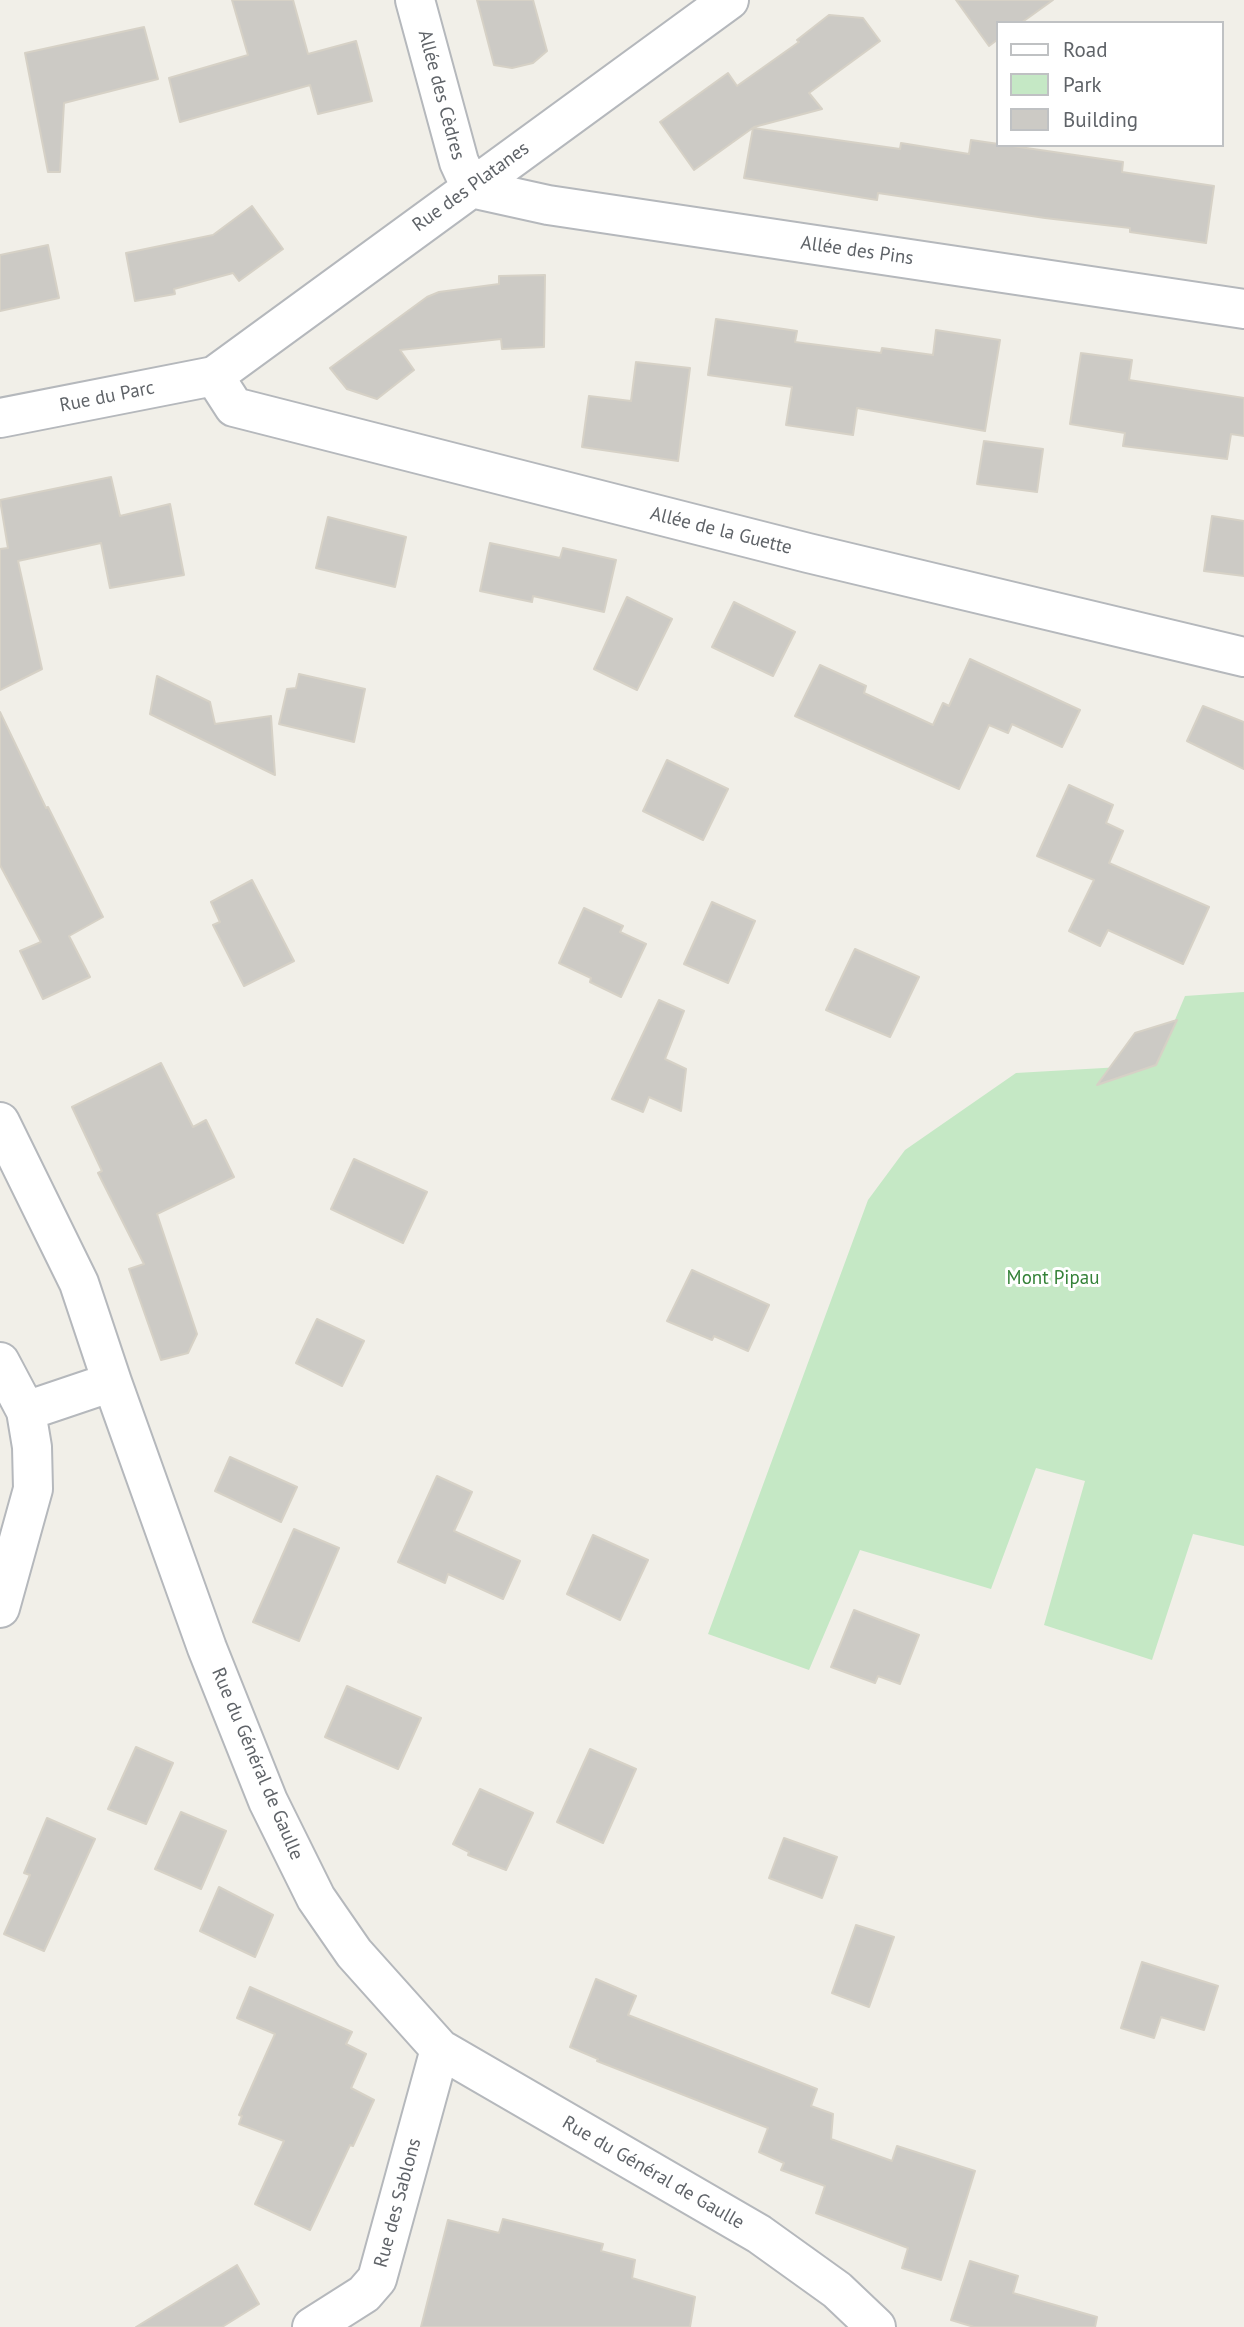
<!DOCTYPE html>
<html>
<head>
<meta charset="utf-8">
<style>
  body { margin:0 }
  #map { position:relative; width:1244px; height:2327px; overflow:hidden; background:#f1efe8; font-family:"PT Sans",sans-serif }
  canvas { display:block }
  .legend { position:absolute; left:996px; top:21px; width:228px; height:126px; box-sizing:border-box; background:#fff; border:2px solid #bfc1c3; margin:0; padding:9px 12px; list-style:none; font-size:21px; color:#5f6368 }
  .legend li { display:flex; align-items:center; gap:14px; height:35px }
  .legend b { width:35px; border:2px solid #bfc1c3 }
</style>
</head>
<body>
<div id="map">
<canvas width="1244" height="2327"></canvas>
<ul class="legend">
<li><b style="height:9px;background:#fff"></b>Road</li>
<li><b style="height:19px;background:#c5e8c5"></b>Park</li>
<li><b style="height:19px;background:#cccac5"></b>Building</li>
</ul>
</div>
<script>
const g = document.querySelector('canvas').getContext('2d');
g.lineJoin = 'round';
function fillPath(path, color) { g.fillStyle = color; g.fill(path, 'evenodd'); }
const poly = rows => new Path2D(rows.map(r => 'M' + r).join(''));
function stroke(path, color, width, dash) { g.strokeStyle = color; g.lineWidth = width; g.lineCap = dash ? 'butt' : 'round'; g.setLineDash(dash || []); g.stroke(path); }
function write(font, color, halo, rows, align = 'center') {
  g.font = font + ' "PT Sans",sans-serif'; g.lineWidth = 6; g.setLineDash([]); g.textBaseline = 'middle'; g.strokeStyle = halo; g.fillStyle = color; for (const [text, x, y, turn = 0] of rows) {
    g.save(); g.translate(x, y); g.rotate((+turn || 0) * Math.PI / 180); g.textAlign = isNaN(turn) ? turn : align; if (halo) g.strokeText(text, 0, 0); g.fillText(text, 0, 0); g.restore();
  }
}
fillPath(poly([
  [1244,992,1244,1546,1193,1534,1152,1660,1044,1625,1085,1481,1036,1468,991,1589,860,1550,809,1670,708,1634,868,1200,905,1150,1016,1073,1156,1065,1185,996]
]), '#c5e8c5');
const building = poly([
  [232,0,293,0,308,54,356,41,372,101,318,114,310,85,180,122,169,78,248,55,232,0],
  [477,0,533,0,547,51,533,63,512,68,494,65,477,0],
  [956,0,1053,0,1021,23,997,23,997,40,989,46,956,0],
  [829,15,863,18,880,41,809,93,822,109,754,127,694,170,660,122,728,73,737,86,799,42,797,40,829,15],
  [144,27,158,79,64,103,60,172,48,172,25,53,144,27],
  [753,128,900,149,901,143,969,154,971,140,1123,162,1122,172,1214,186,1206,243,1130,232,1130,228,1045,218,878,193,877,200,744,178,753,128],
  [252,206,283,249,239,281,233,273,174,289,175,294,135,301,126,253,213,235,252,206],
  [48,245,59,298,0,311,0,255,48,245],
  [545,275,544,347,502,349,501,339,400,350,414,370,377,399,347,389,330,368,427,297,439,292,499,284,499,276,545,275],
  [716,319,797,331,795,342,881,353,882,348,933,355,936,330,1000,340,985,431,857,408,853,435,786,425,792,387,708,375,716,319],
  [1081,353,1132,360,1129,380,1244,398,1244,436,1231,434,1227,459,1123,446,1125,433,1070,424,1081,353],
  [636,362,690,368,678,461,582,447,589,396,631,401,636,362],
  [984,441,1043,449,1037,492,977,484,984,441],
  [111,477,120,516,170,504,184,575,110,588,101,543,18,561,42,669,0,690,0,549,8,548,0,500,111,477],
  [1212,516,1244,521,1244,576,1204,571,1212,516],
  [328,517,406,537,395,587,316,568,328,517],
  [490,543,560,558,563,548,616,560,604,612,533,596,532,602,480,591,490,543],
  [627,597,672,619,637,690,594,669,627,597],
  [734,602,795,632,773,676,712,647,734,602],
  [970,659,1080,710,1062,747,1012,724,1008,733,989,725,959,789,795,716,820,665,866,686,864,693,933,725,943,703,949,706,970,659],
  [299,674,365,689,354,742,279,724,287,689,296,688,299,674],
  [157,676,210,702,215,724,271,716,275,775,150,714,157,676],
  [1203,706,1244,722,1244,769,1187,741,1203,706],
  [0,712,46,808,48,807,103,917,69,936,90,977,43,999,20,951,41,942,0,865,0,712],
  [667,760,728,789,703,840,643,811,667,760],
  [1069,785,1113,805,1106,823,1123,831,1109,863,1209,907,1183,964,1108,930,1100,946,1069,931,1094,880,1037,856,1069,785],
  [252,880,294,961,244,986,213,925,220,922,211,902,252,880],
  [712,902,755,921,728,983,684,964,712,902],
  [584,908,623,926,620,932,646,944,621,997,590,982,591,978,559,963,584,908],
  [855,949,919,977,890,1037,826,1010,855,949],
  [659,1000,684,1011,665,1059,686,1069,681,1111,649,1097,643,1112,612,1099,659,1000],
  [1177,1020,1156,1065,1097,1085,1135,1033,1177,1020],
  [161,1063,193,1127,206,1120,234,1177,157,1214,197,1334,188,1353,161,1360,129,1269,144,1264,98,1173,102,1171,72,1107,161,1063],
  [354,1159,427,1192,403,1243,331,1209,354,1159],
  [692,1270,769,1305,748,1351,714,1336,712,1340,667,1321,692,1270],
  [317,1319,364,1341,342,1386,296,1363,317,1319],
  [230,1457,297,1487,281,1522,215,1491,230,1457],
  [437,1476,472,1492,454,1531,520,1561,503,1599,448,1574,445,1583,398,1562,437,1476],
  [294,1529,339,1548,299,1641,253,1622,294,1529],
  [593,1535,648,1560,620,1620,567,1594,593,1535],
  [854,1610,919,1635,900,1684,878,1676,875,1683,831,1667,854,1610],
  [347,1686,421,1718,398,1769,325,1737,347,1686],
  [136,1747,173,1763,146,1824,108,1809,136,1747],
  [590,1749,636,1769,603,1843,557,1822,590,1749],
  [480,1789,533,1813,506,1870,468,1855,469,1852,453,1844,480,1789],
  [181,1812,226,1831,201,1889,155,1869,181,1812],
  [47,1818,95,1839,44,1951,4,1934,30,1875,24,1873,47,1818],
  [784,1838,837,1857,822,1898,769,1878,784,1838],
  [219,1887,273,1915,255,1957,200,1931,219,1887],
  [856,1925,894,1937,869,2007,832,1993,856,1925],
  [1142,1962,1218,1986,1204,2030,1161,2017,1154,2038,1121,2028,1142,1962],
  [596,1979,636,1996,628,2015,817,2089,811,2106,833,2114,831,2139,892,2161,897,2146,975,2171,941,2280,902,2268,908,2248,816,2213,825,2186,781,2170,784,2163,759,2152,768,2128,597,2061,598,2059,570,2047,596,1979],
  [250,1987,352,2032,346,2044,366,2054,351,2088,374,2100,353,2146,350,2145,310,2230,255,2204,284,2141,239,2124,242,2116,239,2115,275,2034,237,2018,250,1987],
  [503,2219,603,2244,601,2251,635,2260,632,2278,695,2297,690,2327,421,2327,448,2220,499,2233,503,2219],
  [970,2261,1018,2276,1013,2293,1097,2317,1095,2327,974,2327,951,2320,970,2261],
  [237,2265,259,2304,222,2327,136,2327,237,2265]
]);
fillPath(building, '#cccac5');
stroke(building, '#d6d1c6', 2);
const minor = poly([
  [415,0,459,162,471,188,548,205,1244,309],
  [214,376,234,407,808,553,1244,657],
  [0,418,214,376,729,0],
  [0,1122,79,1283,112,1382,207,1648,268,1801,316,1898,354,1953,440,2049,759,2234,837,2290,876,2327],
  [0,1362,26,1411,32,1447,33,1489,0,1608],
  [26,1411,112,1382],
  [312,2327,364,2294,377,2279,440,2049]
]);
stroke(minor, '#b5b8bc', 42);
stroke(minor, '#fff', 38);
write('19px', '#5f6368', '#fff', [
  ["Allée des Cèdres",441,95,75],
  ["Rue des Platanes",471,187,-36],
  ["Allée des Pins",857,251,8],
  ["Rue du Parc",107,397,-11],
  ["Allée de la Guette",721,531,14],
  ["Rue du Général de Gaulle",257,1764,67],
  ["Rue du Général de Gaulle",653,2173,30],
  ["Rue des Sablons",398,2203,-75]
]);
write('19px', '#348238', '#fff', [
  ["Mont Pipau",1053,1279]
]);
</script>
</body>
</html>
